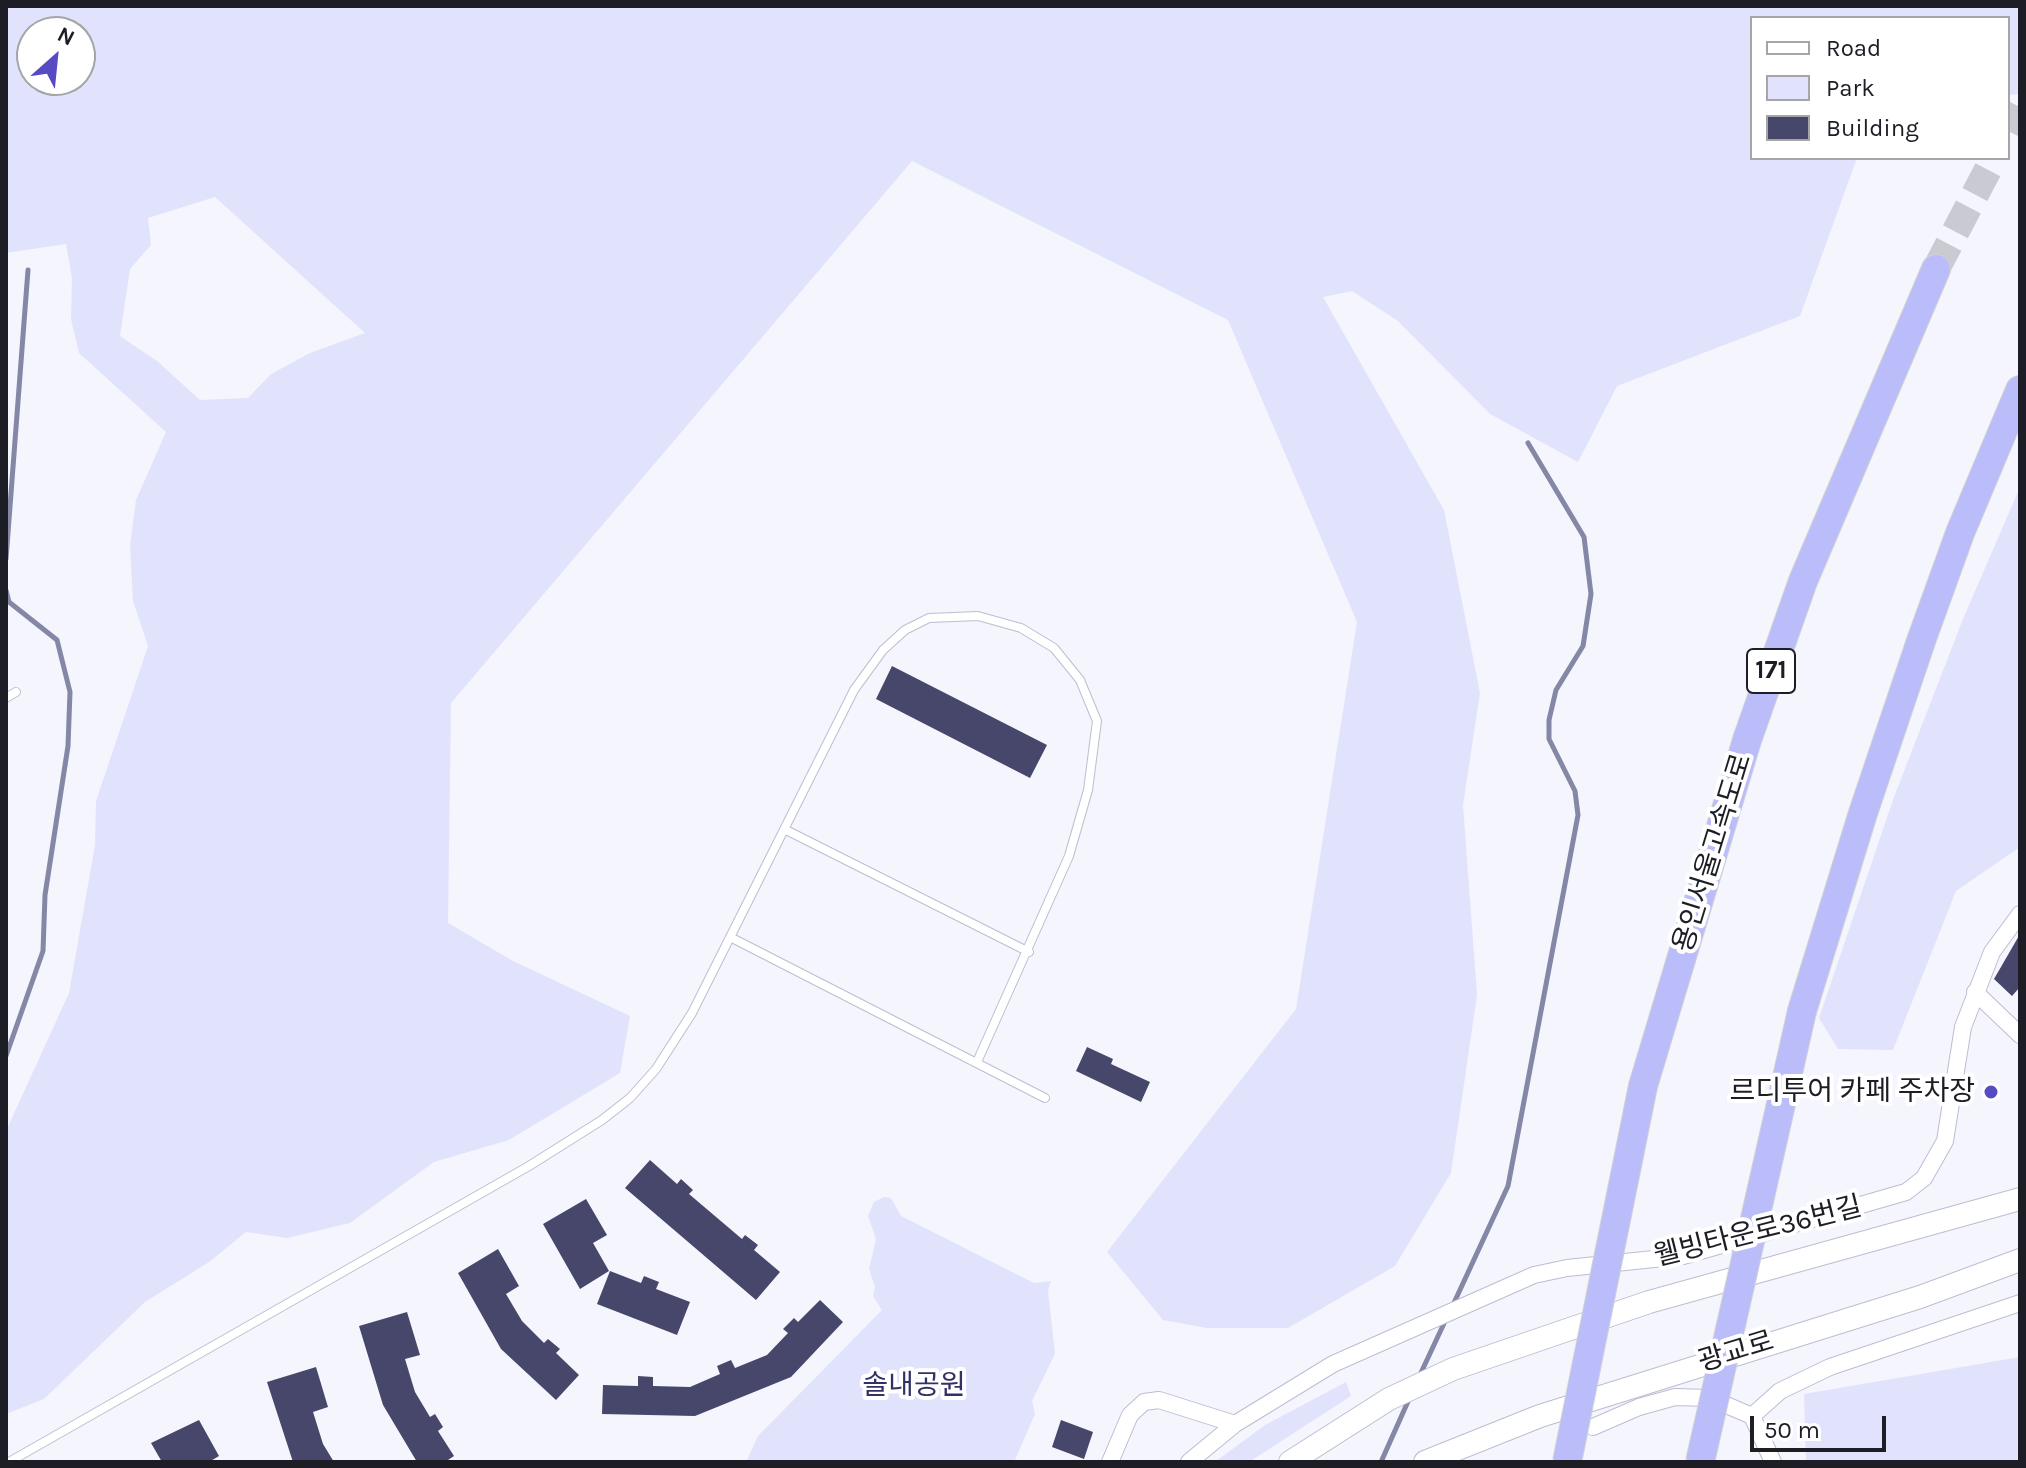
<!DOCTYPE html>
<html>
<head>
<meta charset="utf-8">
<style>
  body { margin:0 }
  #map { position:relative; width:2026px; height:1468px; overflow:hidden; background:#f4f5fd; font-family:Karla,sans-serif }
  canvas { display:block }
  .frame { position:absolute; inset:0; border:8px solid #1d1e25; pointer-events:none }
  .legend { position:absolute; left:1750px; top:16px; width:260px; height:144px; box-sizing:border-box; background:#fff; border:2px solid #a5a5a8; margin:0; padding:10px 14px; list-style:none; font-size:24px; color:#1d1e25 }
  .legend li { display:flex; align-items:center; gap:16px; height:40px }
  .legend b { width:40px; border:2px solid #a5a5a8 }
  .north { position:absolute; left:16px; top:16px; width:80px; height:80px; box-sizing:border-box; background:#fff; border:2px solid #a5a5a8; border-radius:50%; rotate:27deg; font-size:22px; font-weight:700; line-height:32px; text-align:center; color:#1d1e25 }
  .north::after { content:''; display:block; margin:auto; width:28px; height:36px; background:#574bc3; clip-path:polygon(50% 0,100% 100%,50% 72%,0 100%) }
  .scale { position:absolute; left:1750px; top:1416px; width:136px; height:36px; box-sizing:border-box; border:4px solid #1d1e25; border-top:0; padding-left:10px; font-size:24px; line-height:28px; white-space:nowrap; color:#1d1e25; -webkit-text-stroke:6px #fff; paint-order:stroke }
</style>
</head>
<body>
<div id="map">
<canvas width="2026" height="1468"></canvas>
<div class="frame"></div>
<ul class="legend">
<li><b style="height:10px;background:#fff"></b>Road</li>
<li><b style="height:22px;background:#e1e3fd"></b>Park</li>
<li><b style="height:22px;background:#46476b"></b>Building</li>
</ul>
<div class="north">N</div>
<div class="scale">50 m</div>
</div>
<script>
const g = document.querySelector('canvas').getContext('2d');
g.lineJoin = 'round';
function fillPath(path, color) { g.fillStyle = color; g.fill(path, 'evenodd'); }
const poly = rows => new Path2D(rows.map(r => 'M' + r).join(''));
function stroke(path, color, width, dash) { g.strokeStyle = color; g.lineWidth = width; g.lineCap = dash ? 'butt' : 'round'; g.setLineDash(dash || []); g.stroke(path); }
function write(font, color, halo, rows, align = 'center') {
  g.font = font + ' Karla,"Noto Sans KR",sans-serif'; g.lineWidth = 8; g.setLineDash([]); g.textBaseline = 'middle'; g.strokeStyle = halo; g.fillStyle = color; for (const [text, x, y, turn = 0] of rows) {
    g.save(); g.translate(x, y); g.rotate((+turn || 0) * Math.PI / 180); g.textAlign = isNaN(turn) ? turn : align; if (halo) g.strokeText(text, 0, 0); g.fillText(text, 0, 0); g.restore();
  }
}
fillPath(poly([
  [6,6,2020,6,2020,94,2008,95,2008,18,1752,18,1752,158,1857,158,1800,316,1617,386,1578,462,1490,414,1398,321,1352,291,1323,297,1444,510,1480,693,1463,805,1477,995,1451,1173,1395,1266,1288,1328,1207,1328,1163,1320,1107,1252,1296,1009,1357,622,1228,320,912,161,451,703,448,923,513,961,630,1016,620,1073,509,1140,434,1162,350,1223,287,1238,246,1232,209,1262,145,1302,44,1399,6,1414,6,1131,69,993,95,845,96,801,148,646,133,601,130,545,136,500,166,432,79,353,71,319,72,278,66,244,6,253],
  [32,32,80,32,80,80,32,80],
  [215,197,365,333,310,353,271,374,248,398,200,400,157,361,120,336,130,269,151,245,148,218],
  [2020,487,2020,847,1956,891,1893,1050,1838,1049,1819,1018,1894,797,1963,619],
  [884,1197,891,1198,901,1216,1034,1283,1051,1281,1048,1290,1055,1354,1032,1401,1035,1414,1014,1462,746,1462,758,1436,882,1310,873,1296,875,1287,869,1269,876,1239,868,1216,874,1202],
  [2020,1357,2020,1462,1806,1462,1804,1394],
  [1346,1382,1351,1396,1249,1462,1215,1462,1265,1425]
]), '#e1e3fd');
stroke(poly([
  [6,559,28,270],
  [6,590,9,602,57,640,70,692,68,746,45,895,43,951,6,1056],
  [1453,1305,1508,1186,1578,815,1575,791,1549,739,1549,720,1556,690,1583,646,1591,594,1584,537,1528,443],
  [1419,1377,1447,1317],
  [1381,1462,1410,1397]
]), '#8587a6', 5);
fillPath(poly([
  [892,666,1047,745,1030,778,876,699],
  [2020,934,2020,987,2012,996,1994,979],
  [1087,1047,1113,1059,1111,1064,1150,1082,1141,1102,1076,1071],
  [650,1160,677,1184,681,1179,693,1190,689,1194,742,1239,745,1235,758,1245,754,1250,780,1272,756,1300,625,1188],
  [586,1199,607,1235,593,1243,609,1271,580,1289,543,1224],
  [498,1249,519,1286,506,1294,522,1321,544,1343,548,1339,560,1349,556,1353,579,1375,556,1400,501,1349,458,1273],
  [610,1271,641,1283,644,1276,659,1282,656,1289,690,1302,677,1335,597,1304],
  [820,1300,843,1322,791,1377,695,1416,602,1414,603,1385,638,1386,638,1376,653,1377,653,1386,690,1387,720,1374,717,1366,731,1360,735,1368,767,1355,788,1333,783,1329,794,1318,798,1322],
  [407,1312,420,1355,405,1359,415,1392,430,1417,435,1414,443,1427,438,1431,454,1456,445,1462,417,1462,383,1405,359,1326],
  [316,1367,328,1407,313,1412,323,1444,334,1462,293,1462,267,1382],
  [199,1420,219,1456,209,1462,162,1462,151,1443],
  [1061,1420,1093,1432,1084,1459,1052,1447]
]), '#46476b');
stroke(poly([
  [2008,131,2020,107],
  [1936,269,1994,158]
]), '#c9cad2', 28, [28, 14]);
const service = poly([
  [6,698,16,692],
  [786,830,1029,952],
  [732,938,1045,1098],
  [9,1462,529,1166,602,1120,630,1098,656,1069,692,1013,854,690,883,650,905,630,929,618,978,616,1021,628,1054,648,1080,680,1097,721,1088,790,1069,856,977,1062]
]);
const minor = poly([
  [1975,992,2020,1035],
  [1752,1416,1780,1391,1830,1367,2020,1303],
  [1593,1427,1639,1407,1675,1397,1710,1398,1752,1416,1773,1462],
  [1110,1462,1130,1415,1144,1402,1159,1400,1235,1424],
  [1189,1462,1235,1424,1333,1364,1534,1275,1567,1268,1683,1256,1906,1192,1924,1178,1945,1141,1963,1027,1992,952,2020,914]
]);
const secondary = poly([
  [1290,1462,1389,1399,1453,1369,1649,1302,2020,1199],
  [1425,1462,1540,1416,1920,1297,2020,1260]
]);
const motorway = poly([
  [1802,1011,1863,813,1921,641,1960,533,2020,390],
  [1643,1086,1747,740,1803,581,1936,269]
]);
stroke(service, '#bcbed1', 10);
stroke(minor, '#bcbed1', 18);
stroke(secondary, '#bcbed1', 24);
stroke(motorway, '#d2d2d3', 30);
stroke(service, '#fff', 8);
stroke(minor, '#fff', 16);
stroke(secondary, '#fff', 22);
stroke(motorway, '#babdf9', 28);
const motorwayBridge = poly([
  [1567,1462,1643,1086],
  [1700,1462,1802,1011]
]);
stroke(motorwayBridge, '#d2d2d3', 30, []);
stroke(motorwayBridge, '#babdf9', 28);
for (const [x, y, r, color] of [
  [1991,1092,8,"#574bc3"]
]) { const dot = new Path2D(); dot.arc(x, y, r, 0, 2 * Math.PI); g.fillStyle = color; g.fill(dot); stroke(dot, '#fff', 3); }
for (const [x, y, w] of [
  [1771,671,48]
]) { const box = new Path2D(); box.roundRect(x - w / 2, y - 22, w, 44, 6); g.fillStyle = '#fff'; g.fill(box); stroke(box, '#1d1e25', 2); }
write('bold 26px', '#1d1e25', null, [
  ["171",1771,671]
]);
write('28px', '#1d1e25', '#fff', [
  ["용인서울고속도로",1713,853,-73],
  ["웰빙타운로36번길",1758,1232,-14],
  ["광교로",1736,1352,-17]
]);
write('28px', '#1d1e25', '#fff', [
  ["르디투어 카페 주차장",1975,1092]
], 'right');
write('28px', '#323165', '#fff', [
  ["솔내공원",914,1386]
]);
</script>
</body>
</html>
